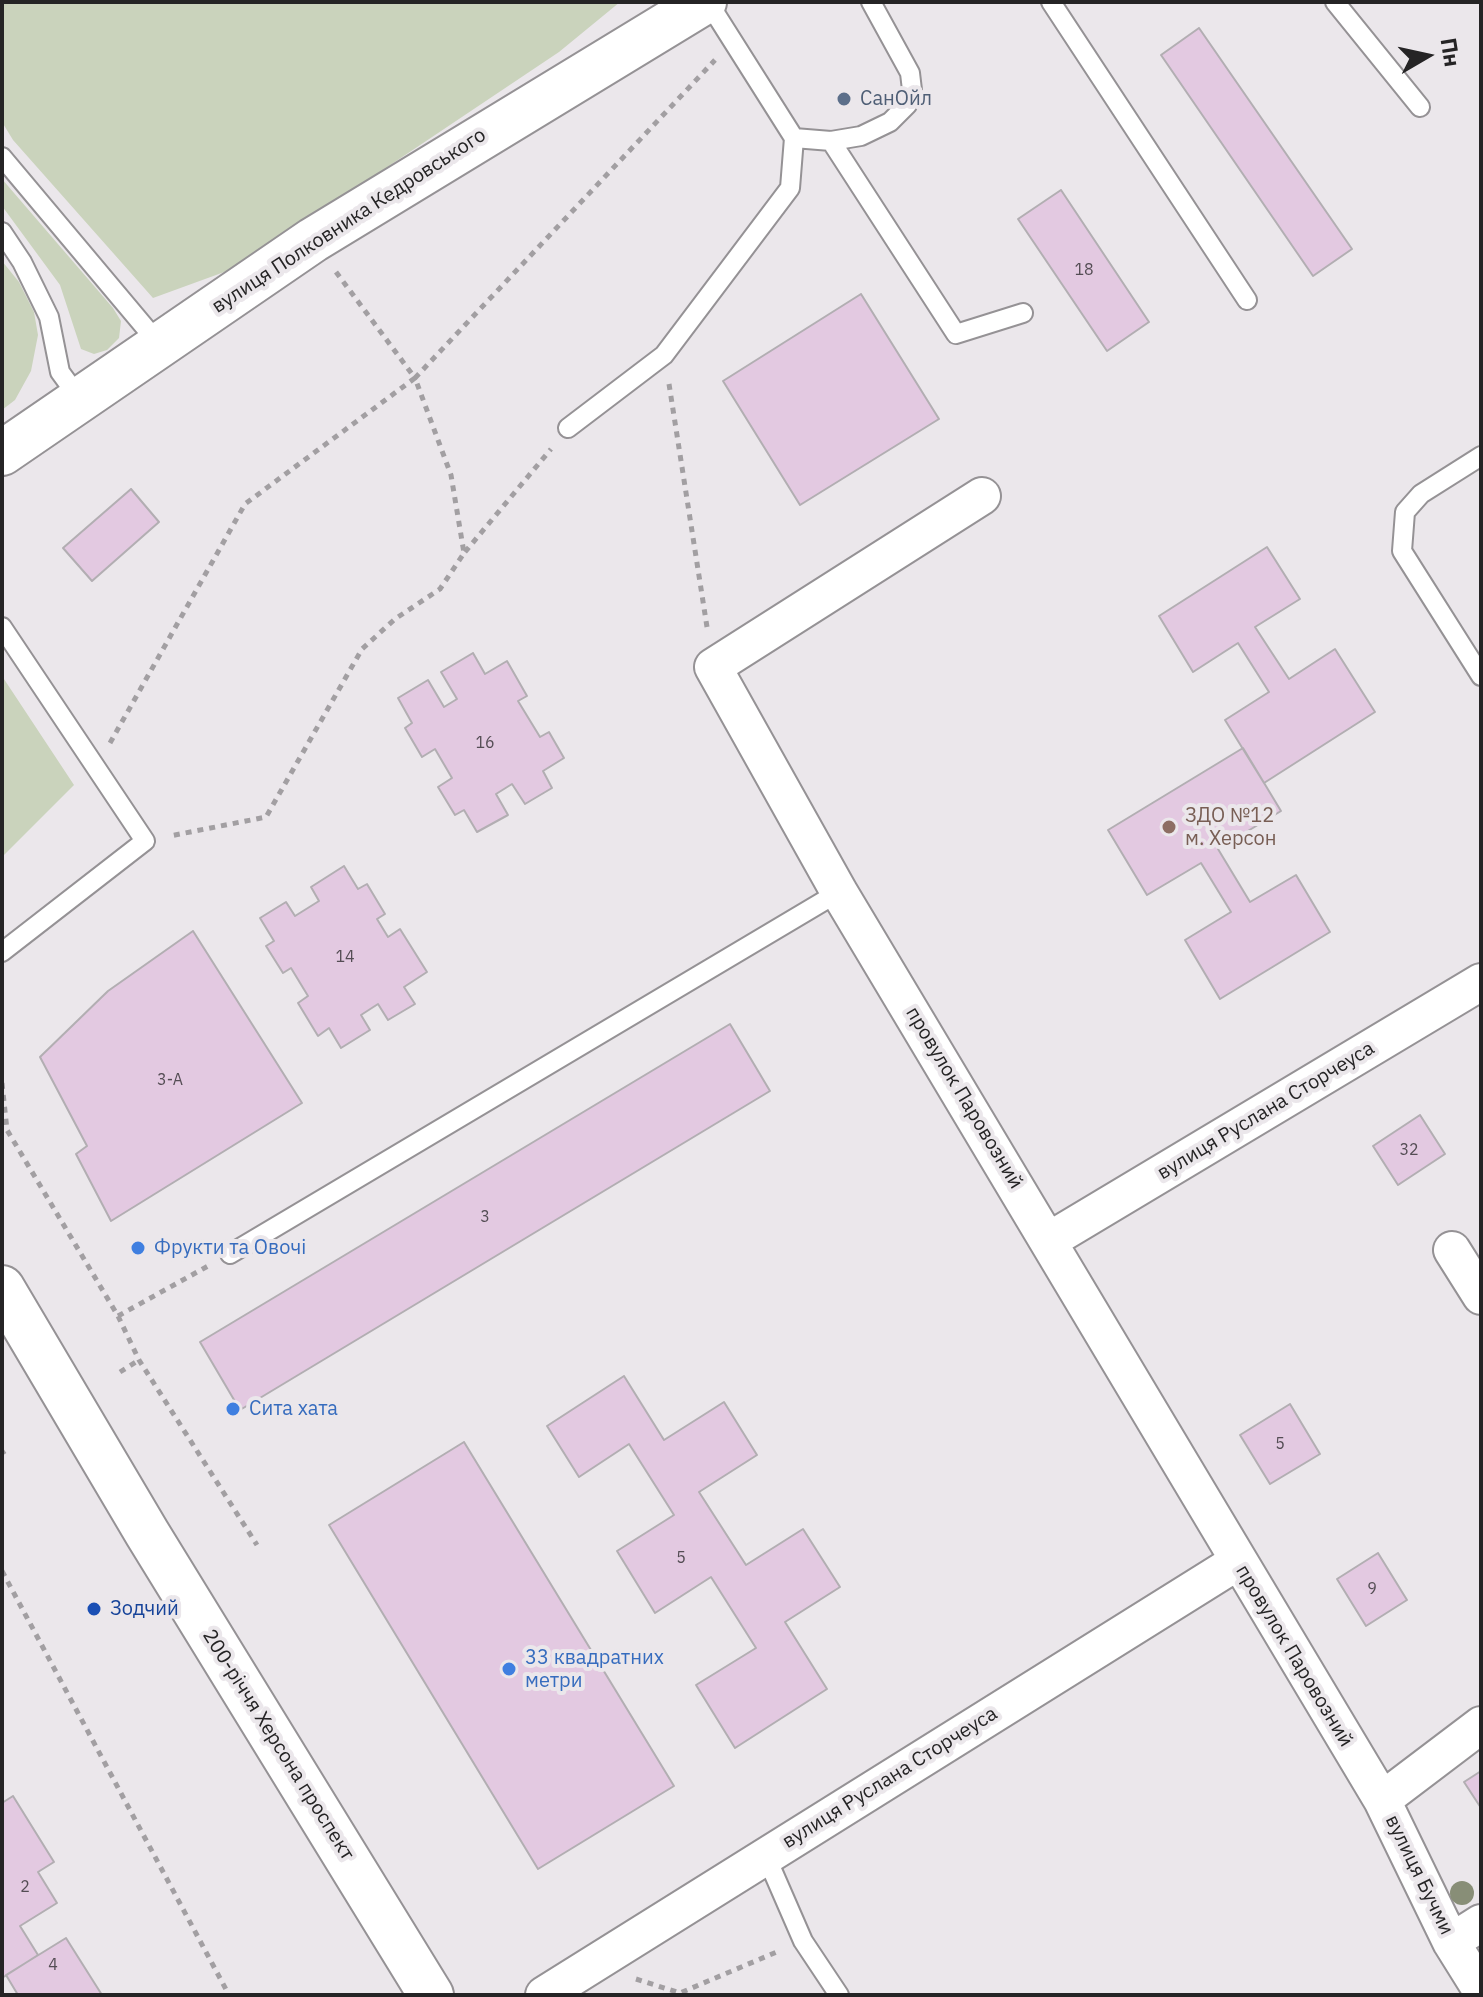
<!DOCTYPE html>
<html>
<head>
<meta charset="utf-8">
<style>
  body { margin:0 }
  #map { position:relative; width:1483px; height:1997px; overflow:hidden; background:#ebe7eb; font-family:"IBM Plex Sans",sans-serif }
  canvas { display:block }
  .frame { position:absolute; inset:0; border:4px solid #252425; pointer-events:none }
  .north { position:absolute; left:1387px; top:16px; width:80px; height:80px; -webkit-text-stroke:6px #ebe7eb; paint-order:stroke; rotate:81deg; font-size:22px; font-weight:700; line-height:32px; text-align:center; color:#252425 }
  .north::after { content:''; display:block; margin:auto; width:28px; height:36px; background:#252425; clip-path:polygon(50% 0,100% 100%,50% 72%,0 100%) }
</style>
</head>
<body>
<div id="map">
<canvas width="1483" height="1997"></canvas>
<div class="frame"></div>
<div class="north">Пн</div>
</div>
<script>
const g = document.querySelector('canvas').getContext('2d');
g.lineJoin = 'round';
function fillPath(path, color) { g.fillStyle = color; g.fill(path, 'evenodd'); }
const poly = rows => new Path2D(rows.map(r => 'M' + r).join(''));
function stroke(path, color, width, dash) { g.strokeStyle = color; g.lineWidth = width; g.lineCap = dash ? 'butt' : 'round'; g.setLineDash(dash || []); g.stroke(path); }
function write(font, color, halo, rows, align = 'center') {
  g.font = font + ' "IBM Plex Sans",sans-serif'; g.lineWidth = 8; g.setLineDash([]); g.textBaseline = 'middle'; g.strokeStyle = halo; g.fillStyle = color; for (const [text, x, y, turn = 0] of rows) {
    g.save(); g.translate(x, y); g.rotate((+turn || 0) * Math.PI / 180); g.textAlign = isNaN(turn) ? turn : align; if (halo) g.strokeText(text, 0, 0); g.fillText(text, 0, 0); g.restore();
  }
}
fillPath(poly([
  [3,2,620,2,559,52,238,267,153,298,13,140,2,122],
  [2,179,113,308,121,321,119,338,107,350,94,354,81,349,60,285,2,206],
  [2,261,19,282,34,312,38,335,31,371,15,400,2,410],
  [2,676,74,785,2,857]
]), '#cad3bc');
const building = poly([
  [1199,28,1352,249,1313,276,1161,55,1199,28],
  [1061,190,1149,322,1107,351,1018,219,1061,190],
  [861,294,939,419,800,505,723,381,861,294],
  [131,489,159,522,92,581,63,548,131,489],
  [1267,547,1300,599,1255,627,1289,679,1335,649,1375,712,1264,783,1225,720,1269,692,1238,643,1193,672,1159,616,1267,547],
  [473,653,485,674,507,661,527,696,518,701,540,737,549,732,564,758,543,771,552,788,525,804,512,784,496,794,508,815,477,832,464,810,455,815,438,787,452,778,435,749,422,757,405,728,412,723,398,698,428,680,444,707,457,699,441,672,473,653],
  [1243,748,1281,811,1218,849,1250,902,1296,875,1330,932,1220,999,1185,940,1231,912,1201,863,1147,895,1108,830,1243,748],
  [344,866,358,889,367,884,385,914,377,919,388,937,400,929,427,972,404,987,415,1004,388,1020,378,1004,361,1015,370,1030,341,1048,329,1028,318,1036,298,1003,308,996,291,968,283,973,266,946,274,941,260,918,286,902,295,916,319,901,311,887,344,866],
  [193,931,302,1103,111,1221,76,1154,87,1146,40,1057,108,991,193,931],
  [730,1024,770,1091,240,1410,200,1342,730,1024],
  [1420,1115,1445,1154,1398,1185,1373,1146,1420,1115],
  [624,1376,664,1440,724,1402,757,1455,699,1492,746,1565,803,1529,840,1587,785,1622,827,1689,735,1748,696,1685,756,1648,711,1577,655,1613,617,1551,674,1515,629,1444,579,1477,547,1426,624,1376],
  [1290,1404,1320,1454,1270,1484,1240,1435,1290,1404],
  [464,1442,674,1786,538,1869,329,1525,464,1442],
  [1378,1553,1407,1600,1366,1626,1337,1579,1378,1553],
  [1481,1771,1481,1808,1464,1782,1481,1771],
  [13,1796,54,1862,38,1872,57,1903,20,1926,38,1955,2,1978,2,1803,13,1796],
  [66,1938,102,1995,18,1995,6,1975,66,1938]
]);
fillPath(building, '#e3c9e1');
stroke(building, '#b2aeb2', 2);
const lane = poly([
  [708,2,794,138,831,141,861,136,890,122,907,105,912,90,910,73,871,2],
  [1051,2,1247,300],
  [1335,2,1420,107],
  [831,141,956,334,1023,313],
  [2,157,159,344],
  [2,232,22,262,49,317,60,372,79,398],
  [568,428,664,355,790,188,794,138],
  [1481,456,1421,494,1405,512,1402,551,1481,676],
  [2,627,145,841,2,952],
  [230,1254,839,892],
  [766,1856,803,1941,839,1995]
]);
const street = poly([
  [982,496,713,667,839,892,1382,1800,1451,1942,1481,1990],
  [1050,1240,1481,982],
  [1452,1250,1481,1296],
  [1382,1800,1481,1725],
  [1451,1942,1481,1923],
  [544,1995,1237,1562]
]);
const secondary = poly([
  [2,453,313,240,704,2],
  [2,1288,147,1533,431,1995]
]);
stroke(lane, '#959295', 22);
stroke(street, '#959295', 40);
stroke(secondary, '#959295', 48);
stroke(poly([
  [336,272,415,378,715,60],
  [669,384,707,627],
  [465,552,551,449],
  [110,743,245,504,415,378,451,475,464,553,440,589,395,619,362,649,266,817,170,836],
  [2,1083,7,1130,118,1316,139,1360,257,1545],
  [118,1316,208,1266],
  [120,1372,139,1360],
  [2,1453,5,1451],
  [2,1571,229,1995],
  [636,1979,680,1993,779,1951]
]), '#a29fa2', 5, [6, 6]);
stroke(lane, '#fff', 18);
stroke(street, '#fff', 36);
stroke(secondary, '#fff', 44);
g.fillStyle = '#888e77';
for (const [x, y] of [
  [1462,1893]
]) { g.beginPath(); g.arc(x, y, 12, 0, 2 * Math.PI); g.fill(); }
for (const [x, y, r, color] of [
  [844,99,8,"#5c6f8a"],
  [1169,827,8,"#8d6e63"],
  [138,1248,8,"#3f7fe0"],
  [233,1409,8,"#3f7fe0"],
  [94,1609,8,"#1a4fb4"],
  [509,1669,8,"#3f7fe0"]
]) { const dot = new Path2D(); dot.arc(x, y, r, 0, 2 * Math.PI); g.fillStyle = color; g.fill(dot); stroke(dot, '#ebe7eb', 3); }
write('16px', '#544d54', null, [
  ["18",1084,270],
  ["16",485,743],
  ["14",345,957],
  ["3-А",170,1080],
  ["32",1409,1150],
  ["3",485,1217],
  ["5",1280,1444],
  ["5",681,1558],
  ["9",1372,1589],
  ["2",25,1887],
  ["4",53,1965]
]);
write('20px', '#4e5e75', '#ebe7eb', [
  ["СанОйл",860,99]
], 'left');
write('20px', '#252425', '#ebe7eb', [
  ["вулиця Полковника Кедровського",349,221,-33],
  ["провулок Паровозний",964,1098,59],
  ["вулиця Руслана Сторчеуса",1266,1111,-31],
  ["провулок Паровозний",1294,1656,59],
  ["200-річчя Херсона проспект",278,1745,58],
  ["вулиця Руслана Сторчеуса",890,1778,-32],
  ["вулиця Бучми",1419,1875,64]
]);
write('20px', '#785e54', '#ebe7eb', [
  ["ЗДО №12",1185,816],
  ["м. Херсон",1185,839]
], 'left');
write('20px', '#366cbe', '#ebe7eb', [
  ["Фрукти та Овочі",154,1248],
  ["Сита хата",249,1409],
  ["33 квадратних",525,1658],
  ["метри",525,1681]
], 'left');
write('20px', '#164399', '#ebe7eb', [
  ["Зодчий",110,1609]
], 'left');
</script>
</body>
</html>
